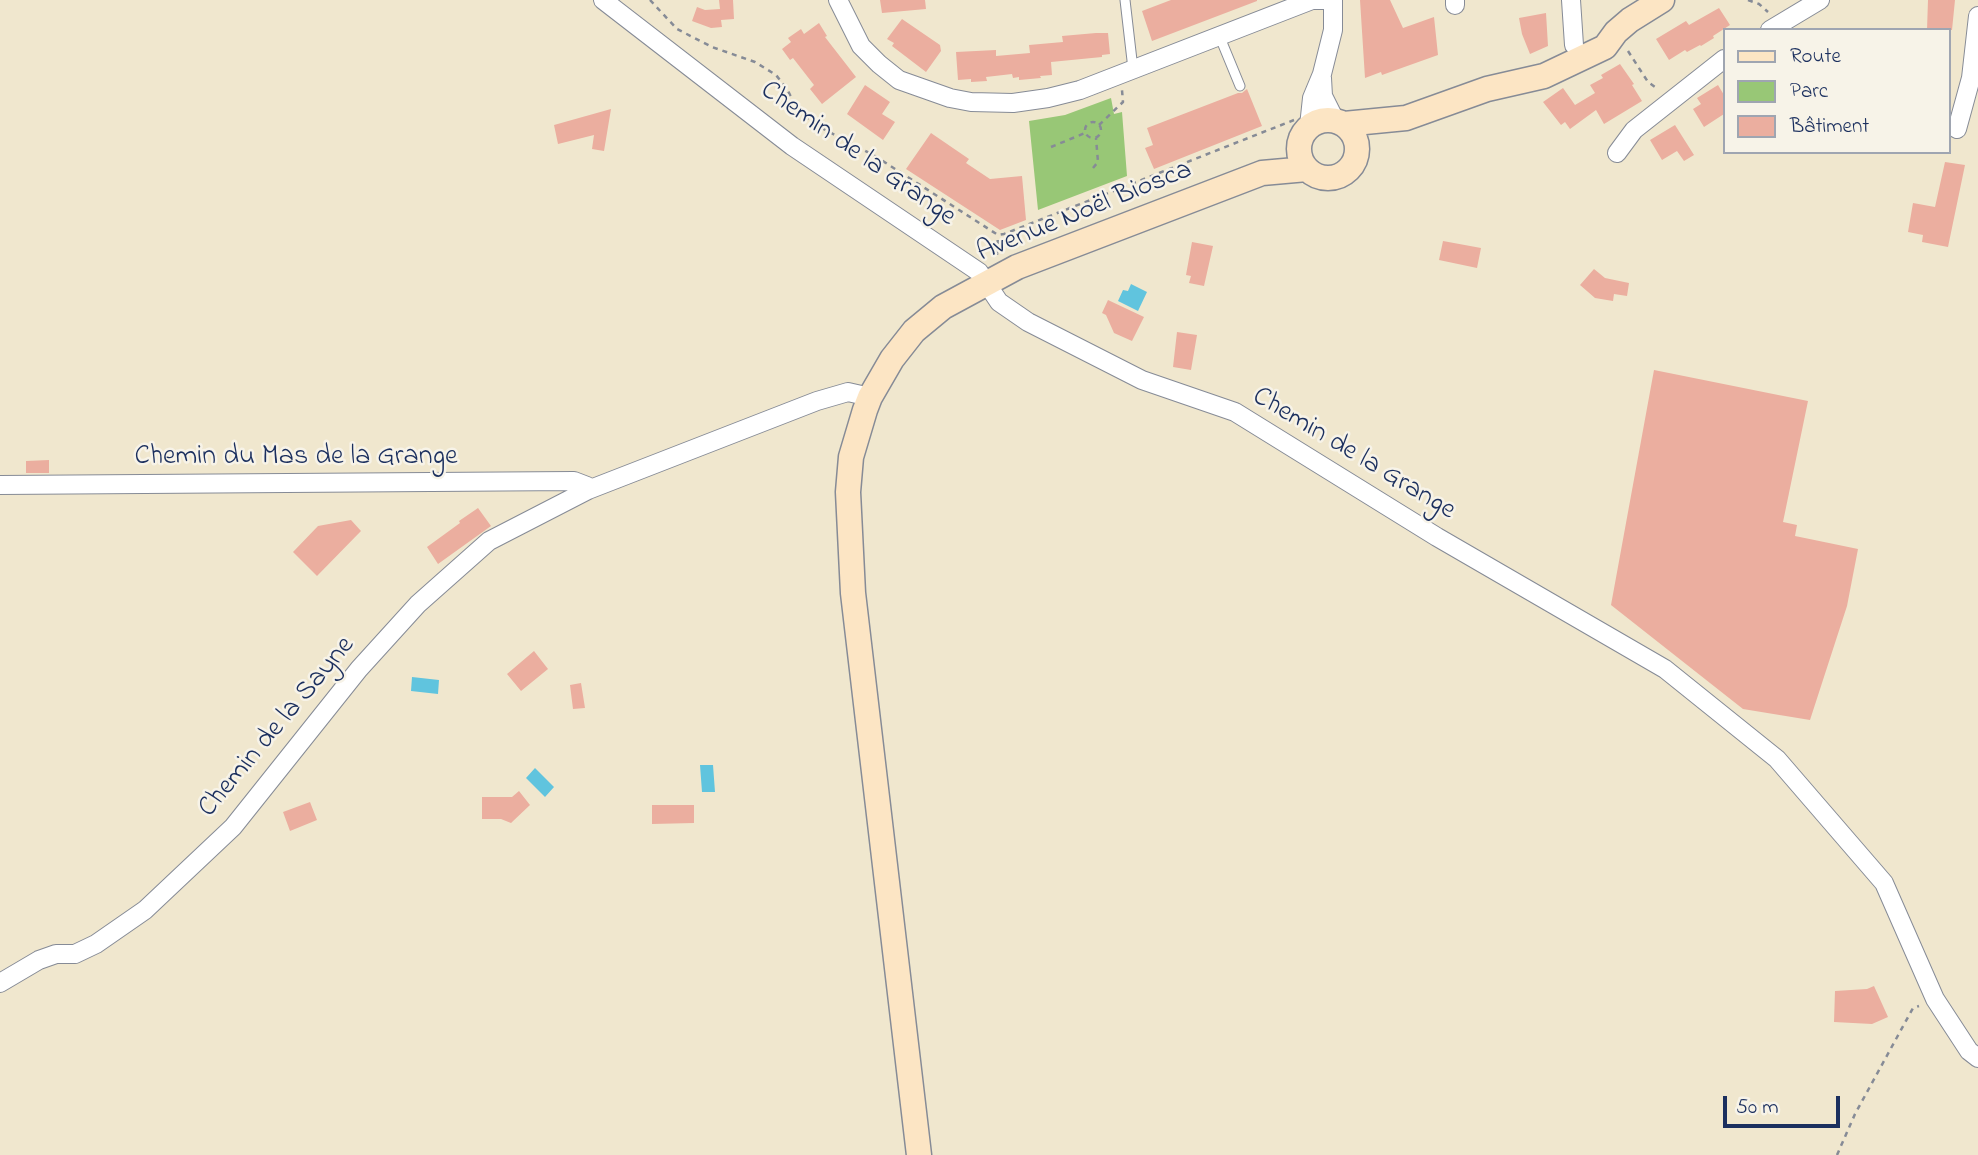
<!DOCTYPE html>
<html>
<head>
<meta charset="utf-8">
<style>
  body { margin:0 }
  #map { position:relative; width:1978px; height:1155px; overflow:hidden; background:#f0e7ce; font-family:"Indie Flower",sans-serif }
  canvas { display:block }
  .legend { position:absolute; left:1723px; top:28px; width:228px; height:126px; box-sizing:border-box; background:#f7f3e8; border:2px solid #9fa5b1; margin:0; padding:9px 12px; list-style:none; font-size:21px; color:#1b2f5e }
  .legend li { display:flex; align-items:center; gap:14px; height:35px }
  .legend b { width:35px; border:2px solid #9fa5b1 }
  .scale { position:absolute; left:1723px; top:1096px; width:117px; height:32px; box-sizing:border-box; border:4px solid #1b2f5e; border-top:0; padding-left:9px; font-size:21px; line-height:24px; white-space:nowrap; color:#1b2f5e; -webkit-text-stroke:5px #f7f3e8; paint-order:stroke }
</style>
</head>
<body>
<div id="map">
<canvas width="1978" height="1155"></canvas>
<ul class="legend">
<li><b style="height:9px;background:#fce5c4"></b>Route</li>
<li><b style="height:19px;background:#98c776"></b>Parc</li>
<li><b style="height:19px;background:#ebae9f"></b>Bâtiment</li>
</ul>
<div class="scale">50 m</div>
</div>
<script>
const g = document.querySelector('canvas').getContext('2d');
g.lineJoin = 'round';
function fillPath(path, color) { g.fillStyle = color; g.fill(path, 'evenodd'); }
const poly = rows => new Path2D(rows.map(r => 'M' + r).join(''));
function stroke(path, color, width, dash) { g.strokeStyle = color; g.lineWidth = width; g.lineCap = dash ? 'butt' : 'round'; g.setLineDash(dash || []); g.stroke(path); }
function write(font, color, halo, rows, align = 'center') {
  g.font = font + ' "Indie Flower",sans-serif'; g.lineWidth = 5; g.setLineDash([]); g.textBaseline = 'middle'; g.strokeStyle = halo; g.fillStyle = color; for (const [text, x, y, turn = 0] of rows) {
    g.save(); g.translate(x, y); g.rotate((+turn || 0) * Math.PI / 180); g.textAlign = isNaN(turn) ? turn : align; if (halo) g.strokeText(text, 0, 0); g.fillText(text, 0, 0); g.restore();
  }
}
fillPath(poly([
  [1111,98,1114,114,1122,112,1127,176,1038,210,1029,121,1065,115]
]), '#98c776');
fillPath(poly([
  [1131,284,1147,292,1138,311,1118,301,1123,290,1128,291],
  [412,677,439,680,438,694,411,691],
  [700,765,713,765,715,792,702,792],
  [535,768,554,787,545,797,526,778]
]), '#60c4de');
fillPath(poly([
  [719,0,733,0,734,19,721,20,722,27,711,28,692,21,697,7,705,10,720,9],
  [880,0,925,0,926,9,882,13],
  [1171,0,1257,0,1257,1,1152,41,1142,11],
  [1360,0,1390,0,1403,28,1434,17,1438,55,1382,75,1381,72,1365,78],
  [1928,0,1955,0,1952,30,1927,30],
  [1719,8,1730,25,1713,36,1714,38,1701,46,1700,45,1687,52,1685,50,1669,60,1656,39,1686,21,1689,25],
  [1546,13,1548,46,1530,54,1522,34,1519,18],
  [902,19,940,45,941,51,926,72,892,46,894,43,887,39],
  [819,23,827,36,825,37,856,77,822,104,810,89,814,85,793,58,790,60,782,49,791,42,788,38,801,29,804,34],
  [1096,33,1108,33,1110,54,1102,55,1102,57,1051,62,1052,75,1040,76,1041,78,1019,80,1019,77,1013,78,1012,74,986,77,987,81,971,82,971,79,958,80,956,52,996,50,996,56,1030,53,1029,45,1063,42,1062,36],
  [1620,64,1634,84,1632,85,1642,101,1604,124,1596,110,1570,129,1565,122,1561,125,1543,102,1563,88,1575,105,1595,93,1590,85,1603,78,1601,75],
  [865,85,890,102,882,114,895,122,883,140,847,114],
  [1718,85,1724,95,1724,114,1704,127,1693,109,1701,104,1697,98],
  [1247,89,1262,126,1154,169,1145,148,1153,145,1147,128,1238,93,1242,93],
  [611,109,604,151,592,149,594,135,558,144,554,125],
  [1675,125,1694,155,1684,161,1677,151,1662,160,1650,140],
  [931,133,969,159,966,163,990,179,1022,176,1026,220,1000,230,906,169],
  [1945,162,1965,165,1948,247,1922,242,1923,235,1908,232,1913,203,1935,207],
  [1443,241,1481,248,1477,268,1439,260],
  [1192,242,1213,246,1204,286,1189,283,1191,276,1186,275],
  [1594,269,1605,278,1629,283,1627,296,1614,294,1613,301,1595,298,1580,285],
  [1108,300,1144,317,1132,341,1114,333,1106,315,1102,313],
  [1177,332,1197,335,1191,370,1173,367],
  [1654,370,1808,401,1783,522,1797,525,1795,536,1858,549,1847,606,1810,720,1743,709,1611,605],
  [49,460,49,473,26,473,26,461],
  [478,508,491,526,438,564,427,547,460,523,459,521],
  [351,520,361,531,317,576,293,552,318,526],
  [534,651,548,669,521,691,507,674],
  [581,683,585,708,573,709,570,685],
  [519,791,530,805,511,823,501,819,482,819,482,797,512,797],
  [310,802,317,820,290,831,283,812],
  [652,805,694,805,694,823,652,824],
  [1874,986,1888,1017,1872,1024,1834,1022,1835,991,1867,989]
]), '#ebae9f');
const service = poly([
  [1125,0,1133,69],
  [1219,35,1240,86]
]);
const minor = poly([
  [603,0,792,146,979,272,999,302,1028,322,1142,380,1235,412,1437,537,1665,669,1777,759,1884,883,1935,999,1969,1051,1978,1058],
  [838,0,861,46,879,64,899,80,950,98,971,102,1013,103,1048,98,1080,90,1312,0,1328,0],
  [1455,0,1455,5],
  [1571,0,1574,45],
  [1770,30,1820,0],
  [1322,78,1323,96,1335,120],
  [1309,126,1312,98,1322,74,1333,30,1333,0],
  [1957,129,1971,78,1978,16],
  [1617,153,1634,130,1724,59],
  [0,485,574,481,587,486,588,490],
  [0,983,39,960,56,954,75,954,96,944,145,910,233,827,359,669,418,604,489,541,588,490,817,401,848,392,870,397]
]);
const secondary = poly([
  '1299 149a29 29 0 1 1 58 0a29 29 0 1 1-58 0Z',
  [1344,124,1406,118,1487,89,1544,76,1605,47,1616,32,1630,20,1662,0],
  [919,1155,853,593,848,492,851,457,865,410,870,397,892,359,914,331,943,307,1017,267,1262,173,1307,169]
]);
stroke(service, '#868b96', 11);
stroke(minor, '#868b96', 20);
stroke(secondary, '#868b96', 27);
stroke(poly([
  [650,0,677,29,712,47,755,62,776,75,787,89,798,111,816,125,875,156,998,235,1004,234,1294,120],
  [1748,0,1759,4,1768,12],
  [1628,51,1648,82,1658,89],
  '1085 130a8 8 0 1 1 16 0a8 8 0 1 1-16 0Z',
  [1099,125,1123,102,1122,90],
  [1051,147,1085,133],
  [1093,168,1098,162,1096,138],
  [997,255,998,235],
  [1837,1155,1855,1114,1913,1008,1919,1006]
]), '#868b96', 2.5, [5, 5]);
stroke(service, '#fff', 9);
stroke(minor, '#fff', 18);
stroke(secondary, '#fce5c4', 24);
write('28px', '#1b2f5e', '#f7f3e8', [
  ["Chemin de la Grange",857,155,35],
  ["Avenue Noël Biosca",1085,213,-22],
  ["Chemin de la Grange",1353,455,31],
  ["Chemin du Mas de la Grange",296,458],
  ["Chemin de la Sayne",278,728,-50]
]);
</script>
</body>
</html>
